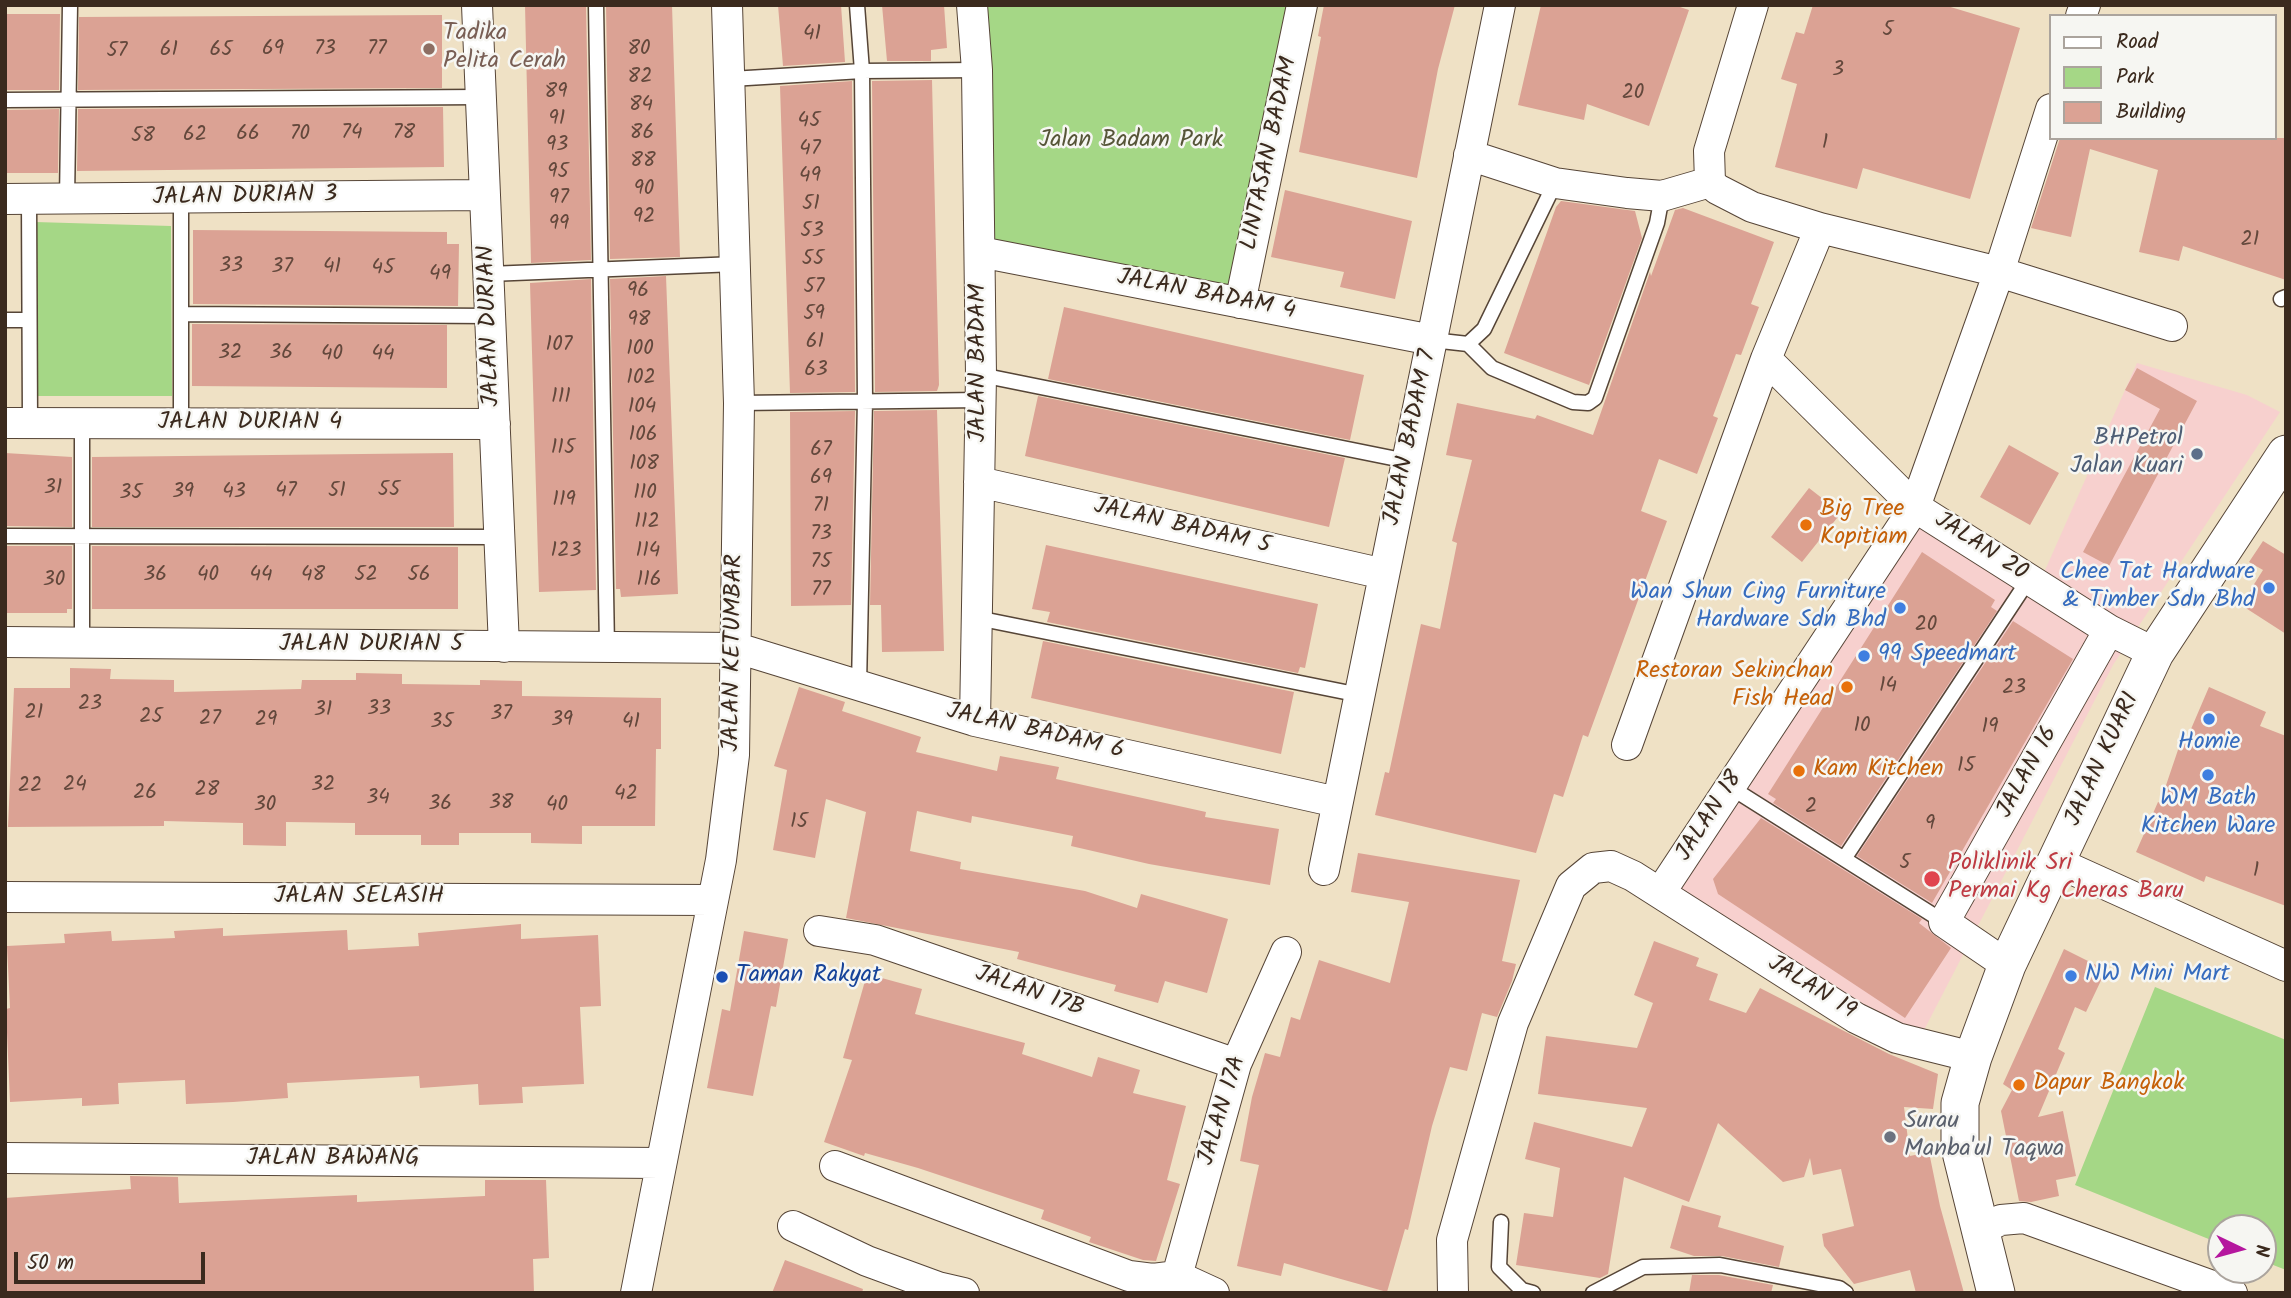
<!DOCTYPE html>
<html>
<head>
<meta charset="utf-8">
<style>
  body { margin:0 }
  #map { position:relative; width:2291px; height:1298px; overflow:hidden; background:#efe1c5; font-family:Kalam,sans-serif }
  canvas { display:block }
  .frame { position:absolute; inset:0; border:7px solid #3b2a1e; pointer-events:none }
  .legend { position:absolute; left:2049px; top:14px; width:228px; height:126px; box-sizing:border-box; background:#f6f6f2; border:2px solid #aba49d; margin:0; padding:9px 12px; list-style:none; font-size:21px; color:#3b2a1e }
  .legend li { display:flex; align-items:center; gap:14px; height:35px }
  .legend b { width:35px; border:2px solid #aba49d }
  .north { position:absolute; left:2207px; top:1214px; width:70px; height:70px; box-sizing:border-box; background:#f6f6f2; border:2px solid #aba49d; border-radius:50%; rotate:95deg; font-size:19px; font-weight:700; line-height:28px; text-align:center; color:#3b2a1e }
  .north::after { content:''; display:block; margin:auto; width:24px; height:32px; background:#b5179e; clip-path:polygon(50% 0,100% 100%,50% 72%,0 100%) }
  .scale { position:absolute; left:14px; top:1252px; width:191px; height:32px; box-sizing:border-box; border:4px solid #3b2a1e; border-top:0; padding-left:9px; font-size:21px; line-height:24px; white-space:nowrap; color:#3b2a1e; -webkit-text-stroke:5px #f6f6f2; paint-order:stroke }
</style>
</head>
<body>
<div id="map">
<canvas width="2291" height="1298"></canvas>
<div class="frame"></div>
<ul class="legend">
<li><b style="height:9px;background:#fff"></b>Road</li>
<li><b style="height:19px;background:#a5d786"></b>Park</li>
<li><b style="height:19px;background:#dba294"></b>Building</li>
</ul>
<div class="north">N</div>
<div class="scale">50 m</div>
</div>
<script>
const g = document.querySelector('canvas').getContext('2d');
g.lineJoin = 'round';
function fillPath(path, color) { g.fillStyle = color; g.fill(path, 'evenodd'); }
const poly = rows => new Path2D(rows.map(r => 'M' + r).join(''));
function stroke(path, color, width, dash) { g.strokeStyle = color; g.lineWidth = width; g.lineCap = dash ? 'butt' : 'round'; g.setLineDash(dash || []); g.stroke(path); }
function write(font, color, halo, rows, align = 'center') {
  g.font = font + ' Kalam,sans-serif'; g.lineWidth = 5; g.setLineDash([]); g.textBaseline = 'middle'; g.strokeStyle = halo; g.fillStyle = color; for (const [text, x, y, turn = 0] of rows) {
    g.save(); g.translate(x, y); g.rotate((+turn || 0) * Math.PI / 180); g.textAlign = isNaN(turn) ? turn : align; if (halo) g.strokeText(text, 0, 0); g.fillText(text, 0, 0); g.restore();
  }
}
fillPath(poly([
  [2137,363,2247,395,2280,412,2113,665,1922,1034,1899,1029,1674,891,1917,520,2034,595]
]), '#f7d0ce');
fillPath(poly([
  [974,5,1296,5,1240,303,980,252],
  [35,222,171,226,172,396,37,396],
  [2155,987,2286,1040,2286,1270,2263,1261,2263,1228,2221,1228,2221,1244,2075,1185]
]), '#a5d786');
fillPath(poly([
  [525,5,586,5,591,260,531,263],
  [606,5,672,5,680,257,610,259],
  [778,5,841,5,845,62,783,66],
  [882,5,944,5,947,48,931,50,931,61,887,61],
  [1324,5,1455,5,1438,69,1417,178,1299,152,1321,37,1318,36],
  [1541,5,1674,5,1689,10,1649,126,1587,104,1584,120,1518,105],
  [1813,5,1944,5,2020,28,1970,199,1863,168,1857,189,1775,167,1797,84,1781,79,1796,32,1804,34],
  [5,14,60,14,59,90,5,90],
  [442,15,442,88,78,90,79,17],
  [932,80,939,385,937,391,875,392,872,81],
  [852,81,855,392,790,393,780,86],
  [443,107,444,167,77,171,78,109],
  [59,109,58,173,5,173,5,110],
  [2060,138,2286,138,2286,280,2183,246,2179,261,2139,252,2158,170,2090,149,2071,237,2031,228],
  [1285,190,1412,221,1395,299,1340,287,1344,272,1271,257],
  [1561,201,1635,211,1642,238,1589,385,1504,353,1556,207],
  [1683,208,1774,242,1751,304,1759,307,1741,355,1736,354,1713,416,1718,418,1697,474,1659,459,1641,511,1667,521,1588,737,1583,735,1563,797,1554,794,1536,853,1375,815,1385,772,1389,773,1421,624,1440,629,1457,543,1452,541,1472,460,1446,455,1457,403,1535,419,1537,415,1593,435,1650,272,1651,276,1675,210],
  [193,230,447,232,447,244,459,244,458,306,193,304],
  [666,276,678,594,621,597,620,589,616,589,610,279],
  [591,279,596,590,539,592,530,283],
  [1064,307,1364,375,1350,440,1048,379],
  [192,324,447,325,447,388,192,386],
  [2137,368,2197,401,2109,566,2083,552,2160,409,2125,390],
  [1038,396,1345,458,1329,527,1025,456],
  [937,410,944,651,882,652,881,605,870,605,874,411],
  [855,411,851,605,791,606,790,412],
  [2009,445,2059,473,2030,525,1980,497],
  [5,453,72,457,72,527,5,526],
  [453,453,454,527,92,527,92,457],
  [1809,488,1841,513,1802,562,1771,537],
  [2263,541,2286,555,2286,634,2241,605,2263,570,2249,562],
  [1046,545,1318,604,1305,668,1300,667,1298,673,1047,622,1050,612,1032,609],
  [5,546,72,546,72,609,67,609,67,613,5,613],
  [92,546,458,547,458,609,92,609],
  [1922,552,1995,600,1991,607,1997,611,1841,846,1773,803,1776,799,1768,794],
  [2013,621,2073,659,1932,903,1857,856],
  [1043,641,1294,692,1281,754,1031,698],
  [70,668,111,669,110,679,174,680,174,692,301,689,302,680,356,680,356,673,402,674,402,684,480,685,480,680,522,681,522,696,661,698,661,749,656,749,655,826,582,826,582,844,531,843,531,833,459,833,459,845,421,845,421,835,355,835,355,823,286,822,286,846,243,845,243,823,164,821,164,826,8,827,14,688,70,688],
  [799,687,845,702,842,711,921,737,916,752,997,771,1000,756,1059,767,1056,779,1206,812,1205,817,1279,829,1270,885,1149,864,1071,846,1073,836,972,816,971,823,917,811,910,851,961,862,960,869,1085,891,1137,908,1141,894,1228,919,1207,993,1165,981,1158,1003,1114,991,1116,985,1017,959,1019,952,846,918,866,812,826,799,815,858,773,850,787,770,774,766],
  [2209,687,2266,712,2260,726,2286,736,2286,906,2206,876,2204,882,2136,852,2158,802,2160,803,2181,741,2185,743],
  [1761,818,1922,919,1919,923,1951,948,1905,1018,1718,894,1713,879],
  [1358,853,1520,880,1502,961,1516,964,1512,981,1497,1017,1482,1013,1467,1071,1450,1067,1432,1126,1408,1230,1405,1229,1387,1292,1284,1263,1281,1276,1237,1266,1259,1165,1240,1161,1252,1097,1265,1053,1280,1057,1291,1017,1300,1020,1319,960,1390,983,1409,902,1351,892],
  [521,924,521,939,598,935,601,1006,580,1007,584,1084,522,1087,523,1103,479,1105,478,1084,420,1088,419,1076,287,1083,288,1098,233,1102,186,1104,185,1080,118,1083,119,1104,82,1106,82,1098,10,1102,6,1009,10,1008,7,946,65,943,64,934,111,931,112,941,175,938,174,931,223,928,223,936,347,930,348,950,419,946,418,933],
  [744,931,788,939,776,1007,771,1006,753,1096,707,1088,722,1009,730,1011],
  [1654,941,1699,958,1696,966,1718,974,1709,1000,1746,1013,1760,988,1889,1054,1938,1074,1933,1109,1904,1107,1910,1156,1929,1152,1940,1206,1964,1293,1916,1293,1910,1270,1854,1284,1824,1246,1822,1234,1854,1226,1841,1169,1813,1175,1810,1158,1804,1177,1783,1182,1718,1123,1689,1202,1624,1177,1608,1274,1600,1278,1516,1265,1524,1213,1553,1217,1560,1168,1525,1159,1534,1122,1632,1147,1647,1108,1538,1094,1546,1036,1637,1048,1653,1003,1634,995],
  [2064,949,2106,970,2086,1012,2075,1007,2058,1049,2065,1053,2038,1117,2063,1111,2076,1176,2056,1180,2059,1196,2031,1202,2019,1201,2001,1111,2012,1090,2003,1084],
  [867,974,922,989,915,1014,1025,1043,1022,1054,1092,1077,1098,1057,1140,1070,1133,1093,1186,1106,1167,1180,1180,1184,1156,1261,1143,1260,1089,1242,1091,1237,1041,1219,1044,1210,918,1168,865,1153,864,1156,824,1142,852,1060,843,1058],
  [130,1176,178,1177,179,1203,357,1195,357,1202,485,1196,485,1180,546,1180,549,1258,533,1259,534,1293,5,1293,5,1198,131,1189],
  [1682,1205,1721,1216,1718,1227,1784,1246,1779,1267,1722,1256,1694,1256,1670,1248],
  [785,1260,863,1289,862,1293,772,1293],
  [1692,1275,1719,1275,1773,1285,1771,1293,1689,1293]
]), '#dba294');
const service = poly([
  [596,5,607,648],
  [857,5,862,71,865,400,859,685],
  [731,79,862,71,977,70],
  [5,100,481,97],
  [29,199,30,423],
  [67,199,70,5],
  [181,200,181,424],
  [489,274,736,264],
  [2281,299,2286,297],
  [183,314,491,316],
  [5,320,29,320],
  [1432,340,1468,344,1484,329,1555,183],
  [1468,344,1492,368,1573,402,1588,403,1595,398,1657,223,1662,196],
  [981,375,1407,461],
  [739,403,981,400],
  [5,536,500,537],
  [977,618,1360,695],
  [82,644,82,424],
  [1730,787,1944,922],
  [1844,859,2029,579],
  [1501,1222,1499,1267,1522,1290,1533,1293],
  [1593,1293,1643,1267,1720,1265,1839,1288,1846,1293]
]);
const minor = poly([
  [477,5,504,647],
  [972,5,977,70,981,375,975,721],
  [2081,16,2085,5],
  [1469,155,1555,183,1627,193,1662,196,1710,182,1717,189,1752,207,1820,228,1999,272,2172,326],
  [1710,182,1709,151,1753,5],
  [5,199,485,195],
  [980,252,1432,340],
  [1240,303,1302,5],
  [1766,359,1915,507,2109,630,2155,653],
  [5,423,495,424],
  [979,482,1384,574],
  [5,642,737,648,975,721,1337,802],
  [1627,745,1766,359,1820,228],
  [2056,862,2286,966],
  [1324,870,1500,5],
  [1660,893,1915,507,1999,272,2051,109],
  [5,897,712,900],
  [819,931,875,940,1236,1064],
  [2007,965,1944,922,2109,630],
  [5,1158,660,1163],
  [835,1166,1129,1276,1153,1279,1177,1276,1214,1293],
  [793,1226,867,1261,938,1287,964,1293],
  [1979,1230,2001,1220,2024,1218,2232,1293],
  [1177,1276,1236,1064,1286,952],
  [636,1293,721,860,734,755,739,403,727,5],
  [1453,1293,1452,1240,1513,1023,1571,886,1593,868,1611,866,1633,876,1856,1018,1897,1038,1973,1057]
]);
const tertiary = poly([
  [1996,1293,1960,1148,1960,1103,1973,1057,2007,965,2155,653,2286,454]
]);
stroke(service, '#564537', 17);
stroke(minor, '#564537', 32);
stroke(tertiary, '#564537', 39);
stroke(service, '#fff', 14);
stroke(minor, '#fff', 30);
stroke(tertiary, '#fff', 37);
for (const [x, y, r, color] of [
  [429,49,7,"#8d6e63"],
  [2197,454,7,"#5c6f8a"],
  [1806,525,7,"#e8710a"],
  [2269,588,7,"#3f7fe0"],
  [1900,608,7,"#3f7fe0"],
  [1864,656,7,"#3f7fe0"],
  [1847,687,7,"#e8710a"],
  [2209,719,7,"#3f7fe0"],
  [1799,771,7,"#e8710a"],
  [2208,775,7,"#3f7fe0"],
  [1932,879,9,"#e0444e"],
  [2071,976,7,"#3f7fe0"],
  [722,977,7,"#1a4fb4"],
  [2019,1085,7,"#e8710a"],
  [1890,1137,7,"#6b7280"]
]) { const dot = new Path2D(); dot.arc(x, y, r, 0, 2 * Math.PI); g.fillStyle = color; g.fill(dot); stroke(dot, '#f6f6f2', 2.5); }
write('21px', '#63483c', null, [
  ["5",1888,31],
  ["41",812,35],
  ["69",273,50],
  ["73",325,50],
  ["77",377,50],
  ["80",639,50],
  ["61",169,51],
  ["65",221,51],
  ["57",117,52],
  ["3",1838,71],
  ["82",640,78],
  ["89",556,93],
  ["20",1633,94],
  ["84",641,106],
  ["91",557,120],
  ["45",809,122],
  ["74",352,134],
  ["78",404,134],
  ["86",642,134],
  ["66",248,135],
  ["70",300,135],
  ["62",195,136],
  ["58",143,137],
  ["1",1825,144],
  ["93",557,146],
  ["47",810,150],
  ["88",643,162],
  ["95",558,173],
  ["49",810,177],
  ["90",644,190],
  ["97",559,199],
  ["51",811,205],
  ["92",644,218],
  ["99",559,225],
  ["53",812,232],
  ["21",2250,241],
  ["55",813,260],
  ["33",231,267],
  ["37",282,268],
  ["41",332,268],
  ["45",383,269],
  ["49",440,275],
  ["57",814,288],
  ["96",638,292],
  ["59",814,315],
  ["98",639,321],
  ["61",815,343],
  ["107",559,346],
  ["100",640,350],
  ["32",230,354],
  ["36",281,354],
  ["40",332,355],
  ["44",383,355],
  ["63",816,371],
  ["102",641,379],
  ["111",561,398],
  ["104",642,408],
  ["106",643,436],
  ["115",563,449],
  ["67",821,451],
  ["108",644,465],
  ["69",821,479],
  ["31",53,489],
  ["55",389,491],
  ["47",286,492],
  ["51",337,492],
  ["39",183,493],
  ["43",234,493],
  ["35",131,494],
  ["110",645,494],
  ["119",564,501],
  ["71",821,507],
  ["112",647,523],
  ["73",821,535],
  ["123",566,552],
  ["114",648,552],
  ["75",821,563],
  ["36",155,576],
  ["40",208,576],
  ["44",261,576],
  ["48",313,576],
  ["52",366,576],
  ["56",419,576],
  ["30",54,581],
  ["116",649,581],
  ["77",821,591],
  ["20",1926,626],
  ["14",1888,687],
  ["23",2014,689],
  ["23",90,705],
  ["33",379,710],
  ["31",323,711],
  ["21",34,714],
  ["37",501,715],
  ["25",151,718],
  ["27",210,720],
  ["29",266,721],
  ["39",562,721],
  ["35",442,723],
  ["41",631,723],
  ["10",1862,727],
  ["19",1990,728],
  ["15",1966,767],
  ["24",75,786],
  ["32",323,786],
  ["22",30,787],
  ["28",207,791],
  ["26",145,794],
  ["42",626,795],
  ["34",378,799],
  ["38",501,804],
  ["36",440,805],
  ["30",265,806],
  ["40",557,806],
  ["2",1811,808],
  ["15",799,823],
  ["9",1930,825],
  ["5",1905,864],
  ["1",2256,872]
]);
write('24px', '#785e54', '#f6f6f2', [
  ["Tadika",443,35],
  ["Pelita Cerah",443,63]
], 'left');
write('24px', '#565538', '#f6f6f2', [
  ["Jalan Badam Park",1131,142]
]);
write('24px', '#3b2a1e', '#f6f6f2', [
  ["LINTASAN BADAM",1271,154,-78],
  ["JALAN DURIAN 3",245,198,-1],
  ["JALAN BADAM 4",1206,296,11],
  ["JALAN DURIAN",491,326,-92],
  ["JALAN BADAM",980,363,-90],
  ["JALAN DURIAN 4",250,424],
  ["JALAN BADAM 7",1412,438,-78],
  ["JALAN BADAM 5",1182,528,13],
  ["JALAN 20",1980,548,33],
  ["JALAN DURIAN 5",371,646],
  ["JALAN KETUMBAR",735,653,-89],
  ["JALAN BADAM 6",1035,733,13],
  ["JALAN KUARI",2104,760,-65],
  ["JALAN 16",2029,773,-61],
  ["JALAN 18",1711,817,-57],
  ["JALAN SELASIH",359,898],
  ["JALAN 19",1811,989,32],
  ["JALAN 17B",1029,993,19],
  ["JALAN 17A",1224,1111,-73],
  ["JALAN BAWANG",333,1160]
]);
write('24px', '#4e5e75', '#f6f6f2', [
  ["BHPetrol",2183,440],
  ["Jalan Kuari",2183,468]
], 'right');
write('24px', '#c56008', '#f6f6f2', [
  ["Big Tree",1820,511],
  ["Kopitiam",1820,539],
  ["Restoran Sekinchan",1833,673,"right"],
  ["Fish Head",1833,701,"right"],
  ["Kam Kitchen",1813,771],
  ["Dapur Bangkok",2033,1085]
], 'left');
write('24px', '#366cbe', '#f6f6f2', [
  ["Chee Tat Hardware",2255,574],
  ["& Timber Sdn Bhd",2255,602],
  ["Wan Shun Cing Furniture",1886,594],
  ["Hardware Sdn Bhd",1886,622],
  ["99 Speedmart",1878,656,"left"],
  ["Homie",2209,744,"center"],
  ["WM Bath",2208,800,"center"],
  ["Kitchen Ware",2208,828,"center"],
  ["NW Mini Mart",2085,976,"left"]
], 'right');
write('24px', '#be3a42', '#f6f6f2', [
  ["Poliklinik Sri",1948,865],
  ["Permai Kg Cheras Baru",1948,893]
], 'left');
write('24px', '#164399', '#f6f6f2', [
  ["Taman Rakyat",736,977]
], 'left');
write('24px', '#5b616d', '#f6f6f2', [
  ["Surau",1904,1123],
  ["Manba'ul Taqwa",1904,1151]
], 'left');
</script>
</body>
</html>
